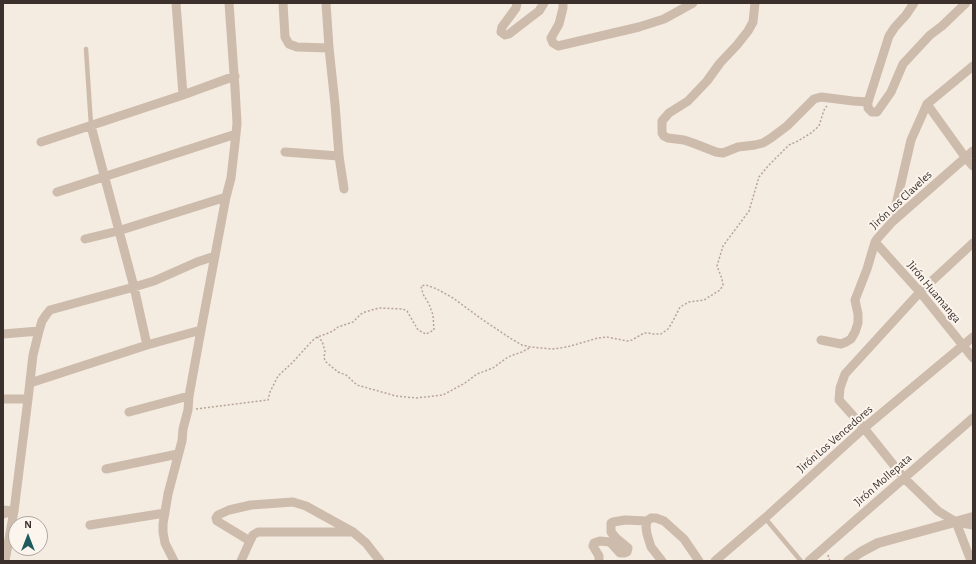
<!DOCTYPE html>
<html>
<head>
<meta charset="utf-8">
<style>
  body { margin:0 }
  #map { position:relative; width:976px; height:564px; overflow:hidden; background:#f4ebe1; font-family:"Alegreya Sans",sans-serif }
  canvas { display:block }
  .frame { position:absolute; inset:0; border:4px solid #3b302b; pointer-events:none }
  .north { position:absolute; left:8px; top:516px; width:40px; height:40px; box-sizing:border-box; background:#fbf5ee; border:1px solid #aea6a0; border-radius:50%; rotate:0deg; font-size:11px; font-weight:700; line-height:16px; text-align:center; color:#3b302b }
  .north::after { content:''; display:block; margin:auto; width:14px; height:18px; background:#1f5a5e; clip-path:polygon(50% 0,100% 100%,50% 72%,0 100%) }
</style>
</head>
<body>
<div id="map">
<canvas width="976" height="564"></canvas>
<div class="frame"></div>
<div class="north">N</div>
</div>
<script>
const g = document.querySelector('canvas').getContext('2d');
g.lineJoin = 'round';
function fillPath(path, color) { g.fillStyle = color; g.fill(path, 'evenodd'); }
const poly = rows => new Path2D(rows.map(r => 'M' + r).join(''));
function stroke(path, color, width, dash) { g.strokeStyle = color; g.lineWidth = width; g.lineCap = dash ? 'butt' : 'round'; g.setLineDash(dash || []); g.stroke(path); }
function write(font, color, halo, rows, align = 'center') {
  g.font = font + ' "Alegreya Sans",sans-serif'; g.lineWidth = 4; g.setLineDash([]); g.textBaseline = 'middle'; g.strokeStyle = halo; g.fillStyle = color; for (const [text, x, y, turn = 0] of rows) {
    g.save(); g.translate(x, y); g.rotate((+turn || 0) * Math.PI / 180); g.textAlign = isNaN(turn) ? turn : align; if (halo) g.strokeText(text, 0, 0); g.fillText(text, 0, 0); g.restore();
  }
}
fillPath(poly([
  [818,449,823,456,815,462,810,456]
]), '#c8694b');
stroke(poly([
  [317,337,322,341,325,351,324,358,326,362,338,372,346,375,357,385,396,396,416,398,443,395,465,383,477,374,493,368,508,357,513,355,522,352,531,347],
  [196,409,268,400,270,392,278,376,292,363,312,341,317,337,326,334,333,331,338,327,353,322,361,314,365,312,379,308,403,309,407,311,418,330,426,334,434,330,433,315,429,304,423,294,421,286,426,285,437,289,453,298,483,320,510,338,522,345,531,347,552,349,567,347,598,338,607,337,627,341,632,340,644,333,648,333,653,334,661,334,668,329,673,321,680,307,689,302,704,300,720,290,723,285,722,279,717,266,723,246,749,211,759,177,768,166,789,145,798,141,811,133,819,126,823,113,825,108,827,106],
  [828,555,830,561]
]), '#b9a596', 1.5, [2, 2]);
stroke(poly([
  [86,49,91,125],
  [765,518,801,561]
]), '#cdbbac', 4.5);
stroke(poly([
  [176,3,183,95],
  [283,3,285,37,289,44,297,47,329,48],
  [326,3,329,48,335,104,339,156,344,189],
  [517,3,516,8,502,27,501,32,505,35,509,34,531,17,539,11,544,3],
  [563,3,563,8,559,24,551,38,553,43,558,46,639,27,664,19,693,3],
  [755,3,753,22,748,31,737,45,720,63,707,81,688,101,669,113,662,121,662,133,664,136,668,138,684,140,693,143,716,152,723,153,738,147,755,145,763,143,771,138,787,126,814,99,821,97,853,101,868,102],
  [914,3,906,15,895,27,889,36,868,102,868,108,872,112,877,112,891,92,903,64,930,35,942,26,966,3],
  [927,104,965,157,973,166],
  [91,126,134,287,147,345],
  [41,142,183,95,235,76],
  [285,152,339,156],
  [57,192,236,134],
  [892,222,911,140,927,104,973,66],
  [85,239,118,231,226,197],
  [875,242,920,292,973,358],
  [3,334,39,331],
  [821,340,841,344,846,342,851,339,855,332,858,323,858,314,855,300,867,269,875,242,877,239,892,222,973,151],
  [30,383,147,345,201,330],
  [3,399,28,399,33,355,39,331,42,321,46,315,50,310,134,287,154,281,197,262,215,256],
  [129,412,189,396],
  [106,469,178,454],
  [3,510,14,511,3,514],
  [956,522,973,525],
  [90,525,165,513],
  [250,541,217,521,216,518,218,515,229,510,251,505,293,502,306,506,353,532,366,543,380,561],
  [5,561,14,511,28,399],
  [174,561,165,543,163,532,163,524,168,494,182,441,183,429,188,410,189,396,201,330,226,197,231,178,236,134,237,123,235,88,229,3],
  [241,561,250,541,253,535,258,532,351,532],
  [599,561,599,556,593,546,594,543,600,541,610,542,620,553,624,553,627,552,628,548,616,538,611,532,611,523,613,522,625,520,647,521],
  [662,561,651,547,647,534,646,527,647,521,651,518,656,518,664,521,684,539,699,561],
  [715,561,765,518,864,428,973,337],
  [809,561,904,478,973,418],
  [971,561,956,522,938,511,904,478,864,428,839,400,840,388,845,374,920,292,973,243]
]), '#cdbbac', 9);
stroke(poly([
  [848,561,861,552,878,543,973,517]
]), '#cdbbac', 10);
write('12px', '#3b302b', '#fbf5ee', [
  ["Jirón Los Claveles",901,200,-43],
  ["Jirón Huamanga",934,292,50],
  ["Jirón Los Vencedores",835,439,-41],
  ["Jirón Mollepata",883,480,-41]
]);
</script>
</body>
</html>
